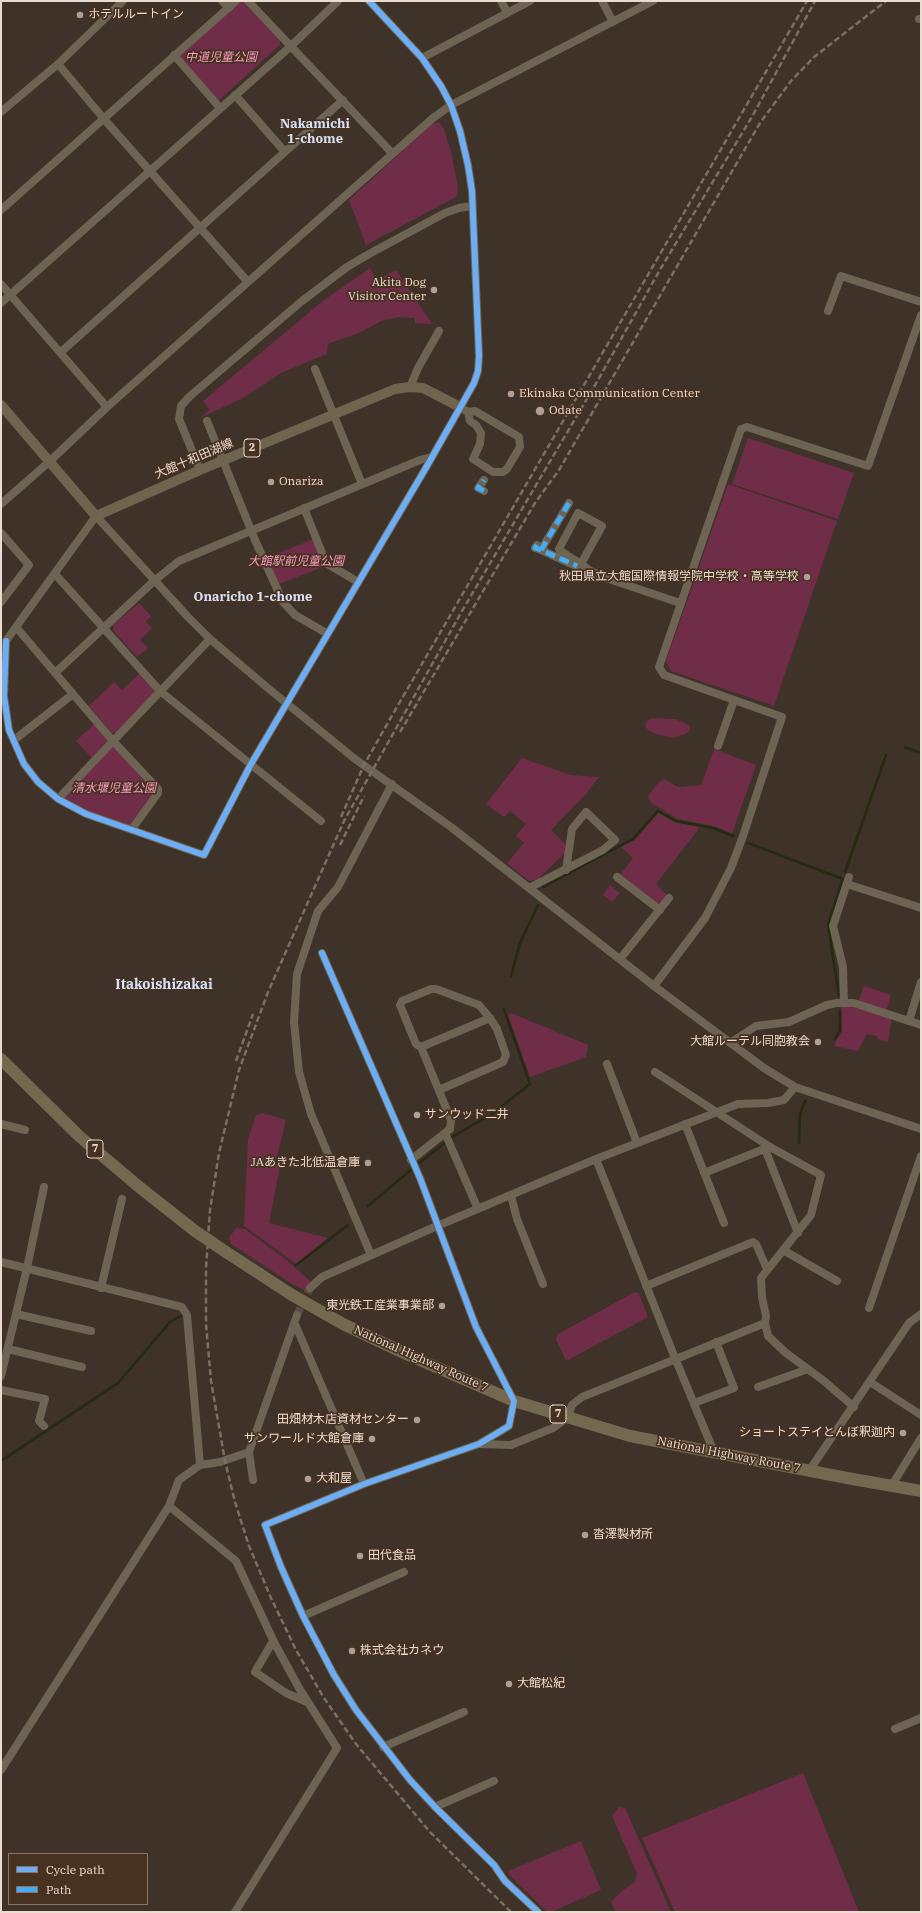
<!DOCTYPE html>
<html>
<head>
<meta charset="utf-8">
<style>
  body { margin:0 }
  #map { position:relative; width:922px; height:1913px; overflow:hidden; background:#3e3229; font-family:"IBM Plex Serif",serif }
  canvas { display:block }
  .frame { position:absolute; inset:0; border:2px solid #eadcd1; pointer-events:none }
  .legend { position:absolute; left:8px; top:1853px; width:140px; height:52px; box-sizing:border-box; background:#473120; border:1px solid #887567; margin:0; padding:5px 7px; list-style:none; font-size:12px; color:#eadcd1 }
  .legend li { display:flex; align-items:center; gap:8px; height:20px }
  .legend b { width:20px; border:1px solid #887567 }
</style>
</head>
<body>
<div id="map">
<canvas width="922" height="1913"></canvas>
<div class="frame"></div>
<ul class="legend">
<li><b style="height:5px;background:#6dadf4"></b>Cycle path</li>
<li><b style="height:5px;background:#46acf6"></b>Path</li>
</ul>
</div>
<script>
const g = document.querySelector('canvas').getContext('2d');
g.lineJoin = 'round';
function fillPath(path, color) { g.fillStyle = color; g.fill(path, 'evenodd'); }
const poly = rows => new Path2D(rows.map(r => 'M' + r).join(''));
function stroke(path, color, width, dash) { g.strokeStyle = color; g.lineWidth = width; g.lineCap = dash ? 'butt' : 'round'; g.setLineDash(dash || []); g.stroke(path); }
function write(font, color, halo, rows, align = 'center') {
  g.font = font + ' "IBM Plex Serif","Noto Sans JP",serif'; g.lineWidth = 3.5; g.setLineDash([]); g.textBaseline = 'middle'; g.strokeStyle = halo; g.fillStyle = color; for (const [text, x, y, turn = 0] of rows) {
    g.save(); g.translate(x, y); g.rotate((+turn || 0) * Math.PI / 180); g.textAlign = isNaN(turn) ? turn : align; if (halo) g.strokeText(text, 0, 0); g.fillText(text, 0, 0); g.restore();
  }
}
fillPath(poly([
  [242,1,280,40,280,45,218,101,180,59,181,55],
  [439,122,444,129,452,155,458,188,456,197,366,245,349,200,432,124],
  [370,268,377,280,396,270,432,324,415,323,415,318,399,317,381,321,361,332,328,344,327,354,281,373,243,398,200,418,210,410,203,401,324,300],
  [748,438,854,473,838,519,732,484],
  [728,484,837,521,774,706,671,671,666,661],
  [314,539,325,566,277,585,266,558],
  [139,603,151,616,146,622,152,628,140,640,148,648,137,657,113,630,113,625],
  [139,674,153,688,154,693,116,732,112,733,89,706,114,682,122,690],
  [653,718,675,719,689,725,690,730,686,734,673,738,657,734,649,731,645,726,647,721],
  [94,724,107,738,107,742,92,758,76,741],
  [112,744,156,791,130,826,92,813,62,797],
  [714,749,756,765,732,834,717,827,678,819,650,802,648,796,659,782,664,779,678,787,701,785],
  [522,758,570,775,599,777,586,794,551,830,567,846,565,853,538,879,529,881,507,863,524,843,516,836,526,824,510,811,504,817,486,804],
  [658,813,677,823,700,827,656,884,667,895,660,903,657,903,620,875,633,858,621,847,635,840],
  [610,885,620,893,612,902,603,895],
  [864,986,891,995,886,1011,858,1002],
  [853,1005,892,1017,888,1042,878,1039,877,1036,867,1034,858,1051,834,1046,836,1040,842,1032,841,1006],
  [511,1013,588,1045,586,1057,530,1077,508,1015],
  [263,1113,286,1120,276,1160,281,1161,269,1223,328,1238,296,1264,244,1226,248,1139,256,1115],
  [236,1228,245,1229,289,1262,310,1281,309,1285,305,1290,295,1286,231,1244,229,1238],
  [635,1292,639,1294,648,1317,566,1361,556,1339,558,1334],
  [803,1773,859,1912,675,1912,642,1838],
  [619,1807,625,1808,671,1912,617,1912,614,1909,611,1902,623,1890,635,1882,637,1874,612,1816],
  [581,1841,601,1890,551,1912,546,1911,509,1875,508,1871]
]), '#702d48');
stroke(poly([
  [905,747,921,753],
  [748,843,843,879],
  [845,872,886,755],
  [543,887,633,839,658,811,676,821,713,828,733,836],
  [511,976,520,943,538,905],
  [839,996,828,925,842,881],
  [835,1039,840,1031,840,1010],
  [452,1137,492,1114,530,1084,504,1009],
  [799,1143,800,1114,805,1101],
  [419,1163,445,1143],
  [368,1206,412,1169],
  [296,1265,348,1225],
  [1,1461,118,1383,170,1322,181,1316]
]), '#252b10', 2.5);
stroke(poly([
  [297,1315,310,1288]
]), '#584c42', 8, [8, 4]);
stroke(poly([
  [222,1,229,8],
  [248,1,392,153],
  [501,1,507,12],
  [602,1,613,22],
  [919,19,921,19],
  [174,55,220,108],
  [422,58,530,1],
  [58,64,104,119,248,282],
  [235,95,285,152],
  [1,112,58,64,123,1],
  [1,210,236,1],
  [1,284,107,407],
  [1,303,291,46,338,1],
  [828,311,841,276,921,302],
  [61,352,343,100],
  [315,369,362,484],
  [410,387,418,368,439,331],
  [460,407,468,412,475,411,519,437,520,447,507,469,503,472,493,472,473,459,480,444,481,433,476,425,470,421,468,412],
  [207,421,255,540,283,602,295,615,328,634],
  [200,470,179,419,181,406,189,397,302,301,347,267,369,254,445,213,459,208,472,206],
  [484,491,478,488,484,480],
  [569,503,541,550,576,566],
  [1,504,49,462,107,407,433,118,451,105,653,1],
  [304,508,326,563,358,582],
  [1,533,29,565,1,602],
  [537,545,535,548,541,550],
  [581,564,602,526,578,513,559,549,565,554,581,564,589,570,606,578,680,603],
  [55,574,160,691,321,821],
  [16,627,113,741,158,789,158,793,132,829],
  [6,641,4,696,9,730,24,764,38,782,58,799,86,814,204,855,251,764,427,466,474,383,478,371,479,356,472,191,468,165,460,131,451,105,441,86,422,58,369,1],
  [3,645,96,516,188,617,210,639,269,689,355,759,451,827,654,986,764,1068,795,1087,921,1129],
  [55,673,154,581,179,561,420,460,431,457],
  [14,740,73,694],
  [718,746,734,700],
  [58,799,210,639],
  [617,877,660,910],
  [847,884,921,908],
  [529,888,603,850,615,840,586,812,572,829,566,870],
  [322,953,420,1178,476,1327,514,1401,509,1426,479,1444,364,1484,265,1525,281,1567,303,1616,334,1675,356,1710,410,1780,435,1807,494,1865,505,1881,538,1912],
  [620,959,669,898],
  [654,986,705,918,731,868,743,836,782,717,664,675,659,667,741,429,747,427,868,466,921,315],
  [844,1003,843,967,833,926,849,877],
  [909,1021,921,982],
  [730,1043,756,1026,789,1022,827,1005,837,1003,854,1003,921,1025],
  [421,1047,490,1018,497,1029,506,1055,503,1062,439,1090],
  [607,1064,637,1143],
  [655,1072,770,1147,821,1175,811,1215,761,1278,762,1297,766,1316,765,1323,768,1336,786,1353,824,1381,854,1407],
  [1,1124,25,1130],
  [685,1124,724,1223],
  [445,1133,478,1209],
  [765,1149,798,1233],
  [596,1159,675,1358,714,1452],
  [411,1160,450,1129,451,1120,421,1047,416,1044,400,1005,402,1001,431,989,436,989,479,1005,490,1018],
  [704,1173,769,1147],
  [511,1195,517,1219,543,1284],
  [783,1250,837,1281],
  [371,1255,311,1114,299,1072,294,1022,297,974,318,911,338,887,392,784],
  [1,1262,182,1307,187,1315,200,1465],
  [646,1286,753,1242,756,1244,767,1269],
  [101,1288,122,1199],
  [310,1288,322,1277,437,1226,596,1159,738,1104,768,1103,784,1100,795,1087],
  [869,1308,921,1156],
  [16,1314,91,1331],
  [295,1324,364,1484],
  [8,1349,82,1367],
  [1,1376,27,1268,44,1187],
  [870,1382,921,1415],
  [758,1387,808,1369],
  [1,1390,45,1399,39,1421,44,1426],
  [694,1403,734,1388,716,1342],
  [480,1444,511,1445,553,1428,568,1417,572,1405,582,1397,765,1323],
  [809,1471,909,1323,921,1314],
  [253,1480,249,1452,297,1315],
  [892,1485,921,1438],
  [169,1506,236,1561,275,1644,299,1688,337,1748,235,1912],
  [303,1616,404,1572],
  [273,1641,255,1672,286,1693,307,1702],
  [895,1729,921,1718],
  [383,1747,464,1712],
  [1,1770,169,1506,179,1480,200,1465,220,1462,249,1452],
  [435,1807,494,1781]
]), '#6d6453', 8);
stroke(poly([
  [1,405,96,516,200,470,395,389,410,387,423,388,460,407]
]), '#6f654e', 10);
stroke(poly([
  [1,1059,79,1136,138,1186,195,1231],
  [226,1252,292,1295,343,1324,404,1353,514,1401,630,1436,847,1478,921,1491]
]), '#74694e', 12);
stroke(poly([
  [400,732,535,503,559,470,760,123,791,81,814,57,886,1],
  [341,817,364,765,390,719,807,1],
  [340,845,364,796],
  [236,1061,253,1014],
  [511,1912,430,1832,356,1744,324,1698,296,1650,271,1598,249,1546,235,1502,225,1461,211,1381,206,1324,206,1268,210,1210,219,1153,239,1070,268,992,344,821,462,611,598,380,661,268,753,115,815,1]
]), '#797164', 2.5, [6, 3]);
stroke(poly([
  [195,1231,226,1252]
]), '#74694e', 12);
stroke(poly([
  [484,491,478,488,484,480],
  [569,503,541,550,577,566],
  [537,545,535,548,541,550]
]), '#46acf6', 5, [10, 5]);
stroke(poly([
  [6,641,4,696,9,730,24,764,38,782,58,799,86,814,204,855,251,764,427,466,474,383,478,371,479,356,472,191,468,165,460,131,451,105,441,86,422,58,369,1],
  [322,953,420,1178,476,1327,514,1401,509,1426,479,1444,364,1484,265,1525,281,1567,303,1616,334,1675,356,1710,410,1780,435,1807,494,1865,505,1881,538,1912]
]), '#6dadf4', 6);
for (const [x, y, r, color] of [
  [80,15,4,"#aea096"],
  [434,290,4,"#aea096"],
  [511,394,4,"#aea096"],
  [540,411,5,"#aea096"],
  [271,482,4,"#aea096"],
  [807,577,4,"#aea096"],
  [818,1042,4,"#aea096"],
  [417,1115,4,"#aea096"],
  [368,1163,4,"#aea096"],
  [442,1306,4,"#aea096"],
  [417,1420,4,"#aea096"],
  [903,1433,4,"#aea096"],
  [372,1439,4,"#aea096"],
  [308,1479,4,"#aea096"],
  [585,1535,4,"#aea096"],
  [360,1556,4,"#aea096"],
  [352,1651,4,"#aea096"],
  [509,1684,4,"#aea096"]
]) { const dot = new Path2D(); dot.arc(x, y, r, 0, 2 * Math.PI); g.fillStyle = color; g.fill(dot); stroke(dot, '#473120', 1.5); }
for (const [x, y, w] of [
  [252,448,16],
  [95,1149,16],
  [558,1414,16]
]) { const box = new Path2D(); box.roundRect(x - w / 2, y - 9, w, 18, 3); g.fillStyle = '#473120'; g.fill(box); stroke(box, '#eadcd1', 1); }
write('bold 11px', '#eadcd1', null, [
  ["2",252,448],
  ["7",95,1149],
  ["7",558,1414]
]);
write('12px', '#eadcd1', '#473120', [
  ["ホテルルートイン",88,15],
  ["Akita Dog",426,283,"right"],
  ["Visitor Center",426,297,"right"],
  ["Ekinaka Communication Center",519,394],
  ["Odate",549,411],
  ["Onariza",279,482],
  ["秋田県立大館国際情報学院中学校・高等学校",799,577,"right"],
  ["大館ルーテル同胞教会",810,1042,"right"],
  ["サンウッド二井",425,1115],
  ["JAあきた北低温倉庫",360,1163,"right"],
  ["東光鉄工産業事業部",434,1306,"right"],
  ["田畑材木店資材センター",409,1420,"right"],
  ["ショートステイとんぼ釈迦内",895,1433,"right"],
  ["サンワールド大館倉庫",364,1439,"right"],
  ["大和屋",316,1479],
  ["沓澤製材所",593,1535],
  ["田代食品",368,1556],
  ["株式会社カネウ",360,1651],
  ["大館松紀",517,1684]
], 'left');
write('italic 12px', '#fb9dc1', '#473120', [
  ["中道児童公園",221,58],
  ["大館駅前児童公園",296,562],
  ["清水堰児童公園",114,789]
]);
write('12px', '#eadcd1', '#473120', [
  ["大館十和田湖線",194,459,-23],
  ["National Highway Route 7",421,1359,24],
  ["National Highway Route 7",729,1455,11]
]);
write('bold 13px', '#d3e2fc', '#473120', [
  ["Nakamichi",315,124],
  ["1-chome",315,139],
  ["Onaricho 1-chome",253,597]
]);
write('bold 14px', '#d3e2fc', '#473120', [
  ["Itakoishizakai",164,985]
]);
</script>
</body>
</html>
